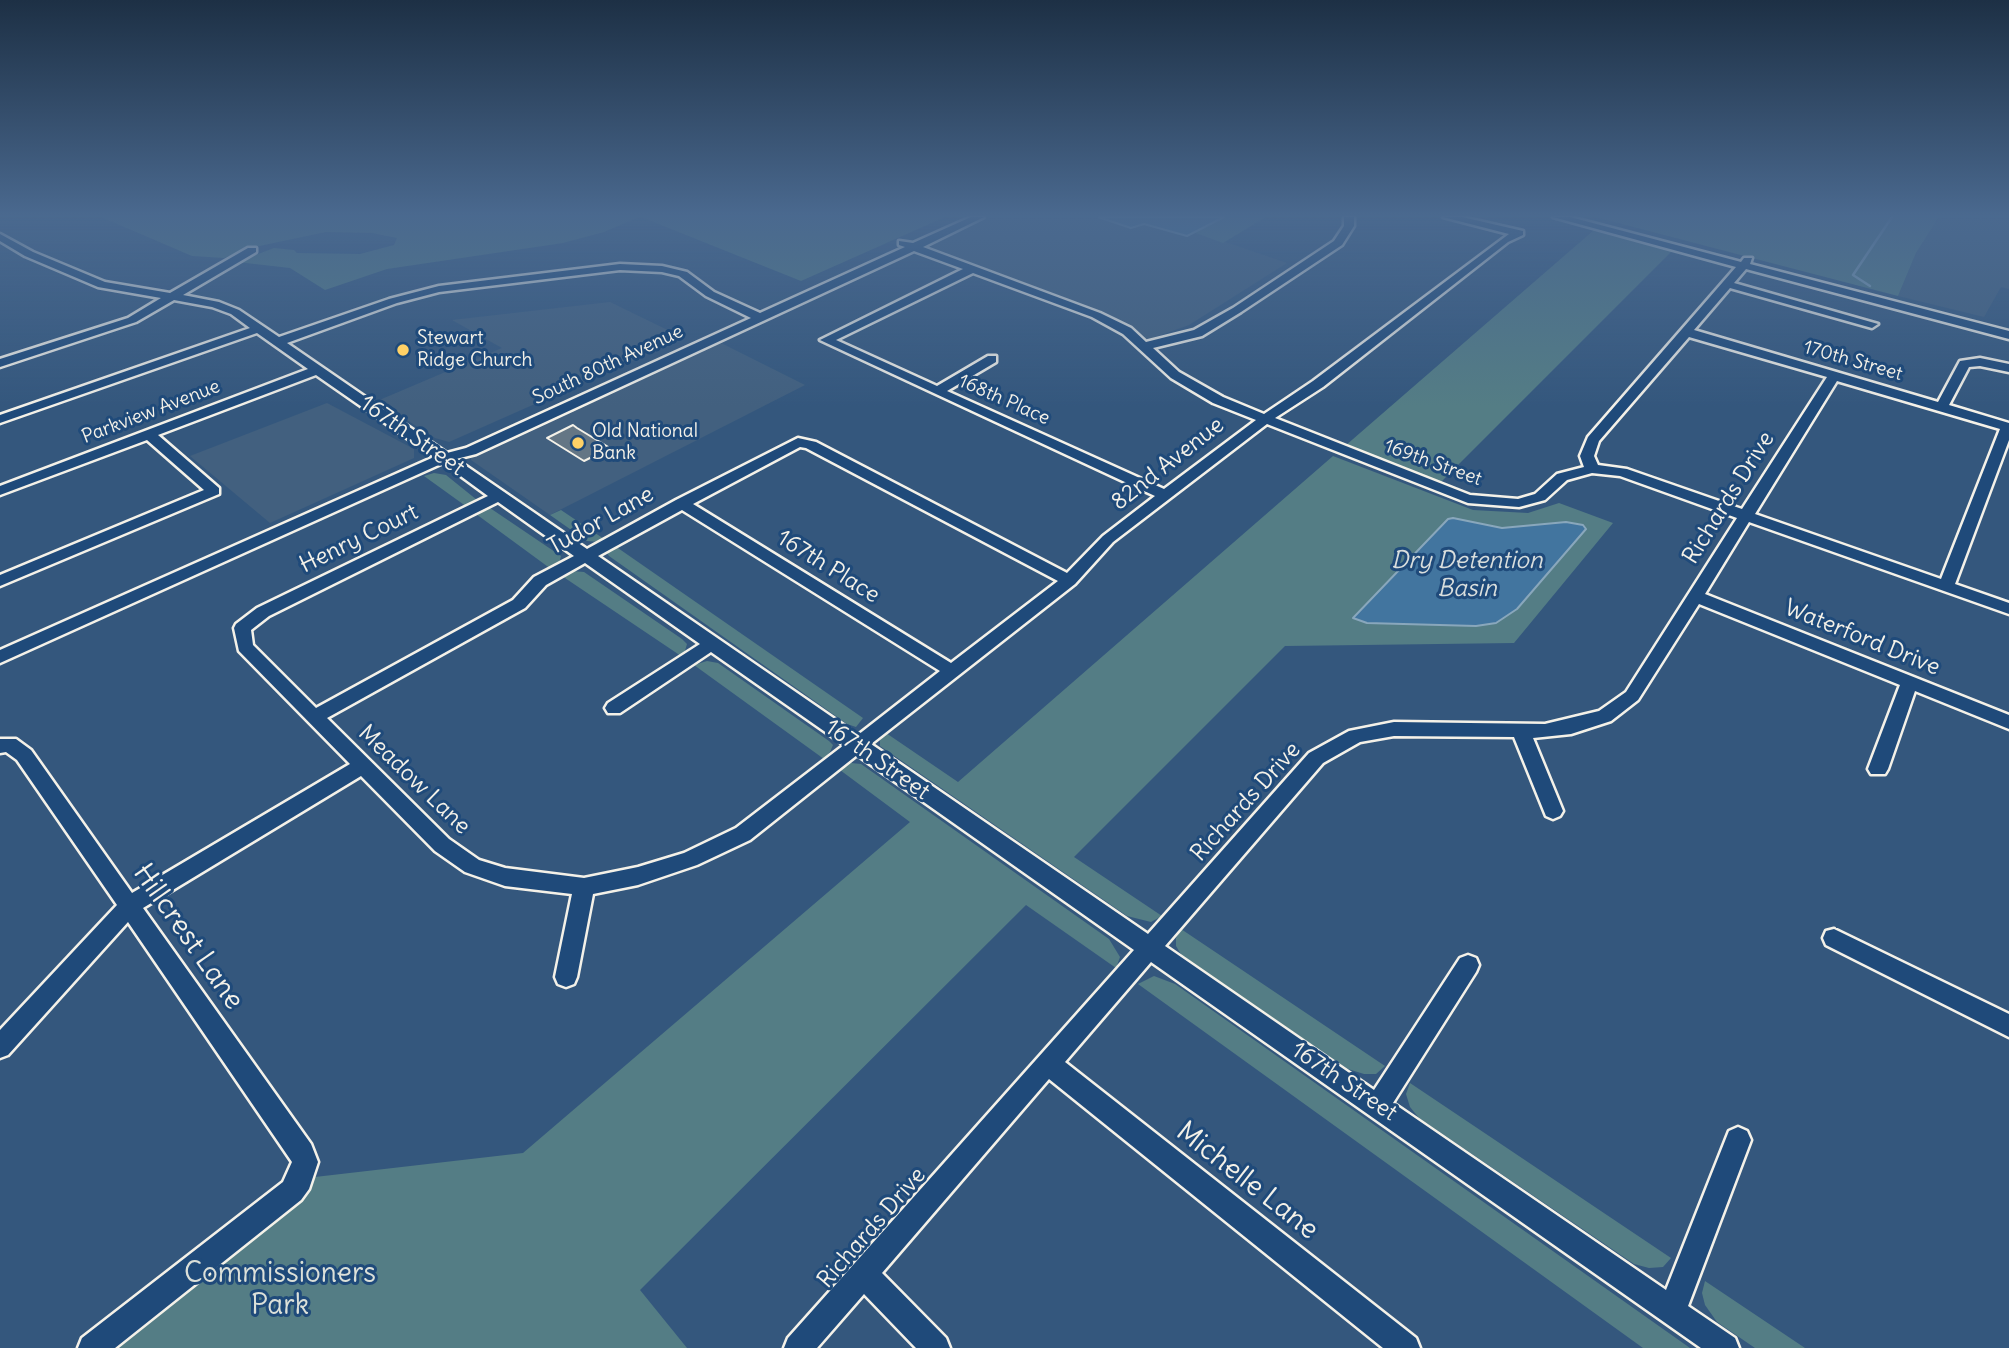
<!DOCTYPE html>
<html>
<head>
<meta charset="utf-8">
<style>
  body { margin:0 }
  canvas { display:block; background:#34577d }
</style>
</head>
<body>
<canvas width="2009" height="1348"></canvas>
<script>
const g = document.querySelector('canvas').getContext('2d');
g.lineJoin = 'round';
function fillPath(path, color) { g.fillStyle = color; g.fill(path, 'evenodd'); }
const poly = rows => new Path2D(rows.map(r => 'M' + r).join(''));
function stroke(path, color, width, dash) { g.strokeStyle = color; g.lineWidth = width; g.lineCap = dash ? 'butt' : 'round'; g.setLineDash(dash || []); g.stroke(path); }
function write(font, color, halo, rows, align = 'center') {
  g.font = font + ' Delius,sans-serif'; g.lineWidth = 6; g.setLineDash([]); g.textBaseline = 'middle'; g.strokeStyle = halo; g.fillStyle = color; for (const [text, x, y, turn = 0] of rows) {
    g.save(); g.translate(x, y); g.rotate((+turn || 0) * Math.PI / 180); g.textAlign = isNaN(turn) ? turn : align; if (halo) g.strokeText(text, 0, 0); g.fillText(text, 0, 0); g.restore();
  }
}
fillPath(poly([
  [988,217,1152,217,1287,263,1189,325,1147,340,1114,318,1087,306,930,248,933,243],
  [1939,217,2009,217,2009,289,2001,287,1984,317,1898,296,1916,253],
  [610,302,684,338,449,442,435,438,377,401,502,348,452,320],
  [717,341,805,385,550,515,471,460,471,455,477,450],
  [327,403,414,449,414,458,270,523,190,456]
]), '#42607f');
fillPath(poly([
  [101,217,639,217,604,232,563,243,387,269,325,290,290,268,237,262,274,248,294,250,297,253,360,254,394,245,397,238,372,233,326,232,250,248,224,258,192,256],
  [641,217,945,217,801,281],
  [1152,217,1266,217,1223,243],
  [1595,217,1939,217,1916,253,1898,296],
  [1594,230,1672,251,1440,483,1345,446],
  [1333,456,1473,510,1528,513,1559,503,1613,523,1514,643,1285,646,1074,857,1162,916,1151,922,1127,916,880,746,880,740,886,733,958,782],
  [434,473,446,475,477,500,467,507,424,476],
  [490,508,561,556,559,564,551,569,476,514],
  [561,510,604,539,599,542,587,541,550,515],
  [615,546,863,718,856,727,847,724,609,556,607,553],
  [572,571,584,572,682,639,687,644,684,654,681,656,562,576],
  [707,661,718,663,829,741,833,745,830,752,824,759,694,665],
  [851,763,861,764,1109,939,1120,957,1116,968,1026,905,640,1290,687,1348,115,1348,287,1212,302,1199,315,1177,523,1153,910,822,840,770],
  [1181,929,1385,1066,1376,1074,1364,1074,1348,1069,1182,956,1176,946,1176,938],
  [1154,976,1175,984,1690,1348,1643,1348,1138,984],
  [1410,1083,1671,1258,1663,1267,1649,1268,1634,1264,1419,1118,1410,1107,1406,1094],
  [1705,1281,1805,1348,1755,1348,1717,1322,1705,1305,1702,1293]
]), '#547d85');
const water = poly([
  [1098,217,1224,217,1187,236,1144,224,1131,228,1098,217],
  [1453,518,1502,528,1566,522,1583,525,1586,529,1517,609,1496,623,1476,626,1367,623,1353,618,1448,519,1453,518]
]);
fillPath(water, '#42759f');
stroke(water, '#89a7bc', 2);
stroke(poly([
  [1870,286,1853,275,1892,217]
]), '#89a7bc', 2.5);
const building = poly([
  [573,425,577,428,610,448,584,461,547,438,573,425]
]);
fillPath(building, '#647685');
stroke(building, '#f4f1e8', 2);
const minor = poly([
  [971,217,984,217,923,247,1100,313,1131,328,1146,342,1194,330,1233,308,1334,241,1344,226,1344,217,1354,217,1354,226,1342,245,1241,312,1202,336,1153,348,1179,372,1223,397,1264,414,1313,381,1509,234,1443,217,1462,217,1523,231,1523,235,1508,242,1323,387,1275,418,1470,495,1518,499,1535,494,1557,474,1584,467,1580,456,1588,437,1736,267,1553,217,1570,217,1741,262,1744,258,1752,258,1750,264,2009,331,2009,339,1746,269,1734,283,1878,324,1872,328,1730,288,1694,330,1938,402,1960,361,1980,358,2009,364,2009,372,1980,366,1969,367,1949,405,2009,423,2009,440,1955,584,2009,603,2009,614,1749,522,1705,594,2009,715,2009,729,1915,691,1888,769,1885,774,1871,774,1868,769,1900,685,1699,604,1638,700,1611,721,1571,734,1533,738,1563,811,1560,816,1553,819,1546,816,1514,737,1394,736,1360,742,1323,763,1165,946,1374,1090,1460,958,1468,955,1476,958,1479,965,1476,972,1393,1103,1666,1290,1729,1131,1738,1127,1747,1131,1751,1140,1688,1306,1735,1338,1739,1348,1701,1348,1151,962,1065,1062,1416,1338,1420,1348,1383,1348,1049,1079,882,1273,946,1338,950,1348,916,1348,864,1294,817,1348,784,1348,788,1338,1134,950,857,755,750,840,697,865,638,885,593,894,577,977,574,984,566,987,558,984,555,977,572,894,505,886,465,872,435,851,361,776,143,908,311,1144,318,1162,309,1189,301,1200,115,1348,78,1348,82,1338,283,1182,292,1162,128,922,8,1055,0,1058,0,1030,117,905,17,760,6,752,0,753,0,739,16,739,31,750,132,893,350,764,239,651,234,628,236,624,257,608,488,496,443,463,0,663,0,650,434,457,316,375,158,435,219,488,219,494,0,586,0,575,204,490,147,440,0,495,0,486,308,369,257,333,0,423,0,415,250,328,231,314,212,307,174,300,136,322,0,367,0,359,128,318,161,298,98,287,25,256,0,241,0,234,33,252,105,282,170,293,248,248,256,248,256,252,183,295,219,302,239,310,279,337,389,299,439,286,620,264,662,266,687,272,714,292,760,313,905,247,899,245,899,241,913,243,971,217],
  [914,251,963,269,820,340,1155,496,1103,536,1067,573,816,442,798,438,676,500,587,549,456,459,476,454,914,251],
  [620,270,662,272,679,276,706,296,751,318,466,448,447,453,287,343,397,303,439,292,620,270],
  [973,273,1092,317,1123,334,1171,378,1213,403,1256,420,1164,489,947,391,996,362,996,356,988,356,937,386,836,340,973,273],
  [1689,337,1827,377,1742,509,1627,469,1598,465,1594,456,1599,441,1689,337],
  [1837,381,2000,429,1941,579,1755,514,1837,381],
  [1267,424,1468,503,1519,507,1545,500,1567,480,1592,473,1620,476,1737,518,1626,692,1599,711,1545,724,1394,722,1349,731,1309,753,1148,934,871,744,1075,584,1113,542,1267,424],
  [800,447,806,448,1058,581,951,663,693,504,800,447],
  [498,502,574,556,534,577,513,600,316,708,253,645,251,630,269,616,498,502],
  [682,510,940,671,858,735,598,556,682,510],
  [585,563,700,644,608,703,605,708,608,713,620,713,711,652,844,745,736,828,684,853,638,867,584,878,505,868,479,860,449,839,327,718,525,608,546,585,585,563],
  [1834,929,2009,1014,2009,1037,1826,945,1823,938,1826,931,1834,929]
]);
stroke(minor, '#f4f1e8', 5);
fillPath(minor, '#1f4a7a');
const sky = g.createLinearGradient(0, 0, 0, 406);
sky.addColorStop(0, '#1d3045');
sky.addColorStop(0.53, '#4a698f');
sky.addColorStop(1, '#4a698f00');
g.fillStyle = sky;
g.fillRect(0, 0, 2009, 406);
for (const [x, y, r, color] of [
  [403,350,7,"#ffd166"],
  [578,443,7,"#ffd166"]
]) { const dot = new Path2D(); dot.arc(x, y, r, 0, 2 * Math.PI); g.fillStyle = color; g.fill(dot); stroke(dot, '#1f4a7a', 2.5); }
write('19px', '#f4f1e8', '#1f4a7a', [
  ["Stewart",417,339],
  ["Ridge Church",417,361],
  ["Old National",592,432],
  ["Bank",592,454]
], 'left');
write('19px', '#f4f1e8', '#1f4a7a', [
  ["170th Street",1853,361,16],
  ["South 80th Avenue",608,365,-25],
  ["168th Place",1004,400,24],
  ["Parkview Avenue",151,412,-21],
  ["169th Street",1433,463,20]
]);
write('23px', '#f4f1e8', '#1f4a7a', [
  ["167th Street",412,436,35],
  ["82nd Avenue",1168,464,-38],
  ["Richards Drive",1729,498,-58],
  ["Tudor Lane",601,521,-29],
  ["Henry Court",359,539,-26],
  ["167th Place",828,567,32],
  ["Waterford Drive",1862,638,22],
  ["167th Street",877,760,35],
  ["Meadow Lane",414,780,44],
  ["Richards Drive",1246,802,-48],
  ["167th Street",1344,1082,34],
  ["Richards Drive",872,1228,-49]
]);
write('italic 24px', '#d9dedd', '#1f4a7a', [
  ["Dry Detention",1467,561],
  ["Basin",1467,589]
]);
write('28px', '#f4f1e8', '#1f4a7a', [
  ["Hillcrest Lane",188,937,55],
  ["Michelle Lane",1247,1181,38]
]);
write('28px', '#dce0d9', '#1f4a7a', [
  ["Commissioners",280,1274],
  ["Park",280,1306]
]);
</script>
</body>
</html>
